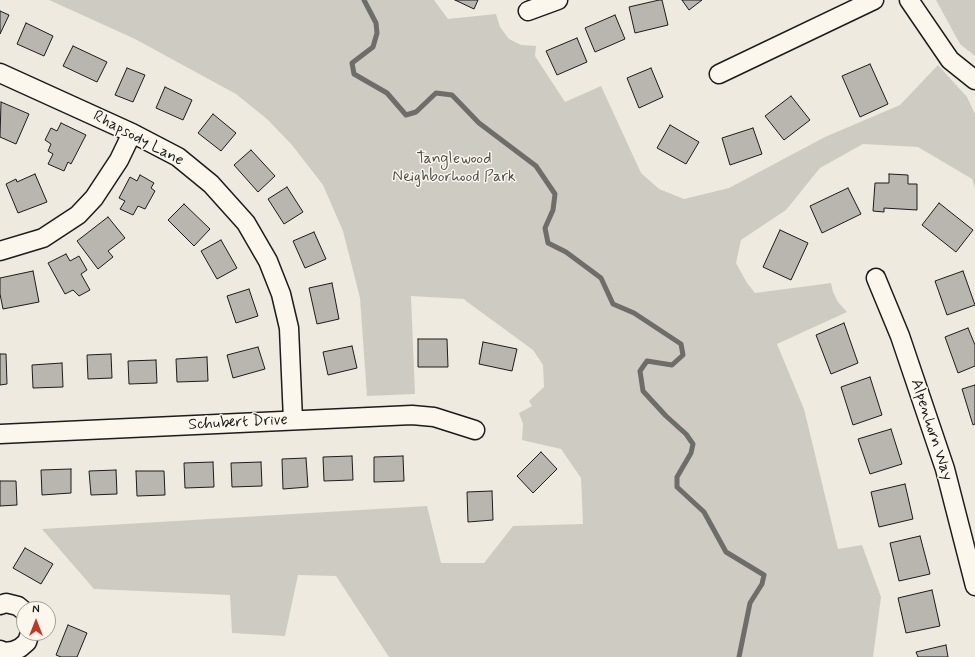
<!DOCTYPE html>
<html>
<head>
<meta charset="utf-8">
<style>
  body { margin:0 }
  #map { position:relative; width:975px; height:657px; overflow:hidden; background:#eeeadf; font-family:Mynerve,sans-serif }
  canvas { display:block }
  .north { position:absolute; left:16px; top:601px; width:40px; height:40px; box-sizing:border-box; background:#fbf7ec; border:1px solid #a29f99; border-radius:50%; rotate:0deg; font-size:11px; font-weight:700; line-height:16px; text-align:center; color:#1c1c1c }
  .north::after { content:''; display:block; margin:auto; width:14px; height:18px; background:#c8321e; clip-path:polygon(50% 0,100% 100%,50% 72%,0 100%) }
</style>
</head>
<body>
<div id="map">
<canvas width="975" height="657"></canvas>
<div class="north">N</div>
</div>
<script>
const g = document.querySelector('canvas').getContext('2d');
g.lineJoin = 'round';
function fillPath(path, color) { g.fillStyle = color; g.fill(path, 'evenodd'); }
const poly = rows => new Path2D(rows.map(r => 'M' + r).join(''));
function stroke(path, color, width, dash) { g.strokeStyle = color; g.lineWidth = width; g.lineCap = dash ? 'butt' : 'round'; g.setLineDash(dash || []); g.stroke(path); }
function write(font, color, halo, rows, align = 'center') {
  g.font = font + ' Mynerve,sans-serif'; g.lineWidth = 3; g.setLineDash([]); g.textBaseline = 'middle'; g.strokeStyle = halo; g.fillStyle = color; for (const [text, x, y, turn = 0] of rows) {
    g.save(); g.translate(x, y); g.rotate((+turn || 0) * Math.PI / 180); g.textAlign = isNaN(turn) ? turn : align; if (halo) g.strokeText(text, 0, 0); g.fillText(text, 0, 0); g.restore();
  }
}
fillPath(poly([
  [49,0,434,0,448,19,496,14,500,27,509,39,521,45,536,46,535,56,565,102,601,86,641,173,659,189,684,199,729,188,825,137,900,105,938,65,967,97,975,114,975,188,972,179,918,147,863,144,820,168,786,210,741,240,736,263,747,283,755,293,831,283,833,292,838,302,847,312,777,344,804,409,838,549,862,545,881,597,873,657,389,657,336,576,298,575,285,636,232,633,230,595,94,589,42,529,427,506,441,563,484,563,513,526,583,524,581,478,561,449,522,440,523,424,519,413,532,406,529,401,544,387,543,365,533,350,466,301,464,299,411,296,415,394,367,396,360,298,343,231,323,185,292,145,267,119,236,94,135,39],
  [936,0,975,0,975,56,960,44]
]), '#ceccc2');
stroke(poly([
  [364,0,376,23,377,33,373,47,352,63,354,74,387,93,406,115,416,112,436,93,452,95,479,123,536,166,555,194,553,210,545,228,548,243,566,252,601,278,613,304,634,313,681,344,683,355,672,365,647,361,640,371,643,391,666,416,686,434,693,444,691,453,677,477,677,487,704,512,726,552,764,575,762,584,750,603,739,657]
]), '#6f6d69', 5);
const building = poly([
  [455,0,478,0,474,9,455,0],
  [659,0,662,0,668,25,635,33,629,7,659,0],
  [682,0,702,0,689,10,682,0],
  [0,11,9,15,0,34,0,11],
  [615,15,625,39,595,52,585,28,615,15],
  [26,23,53,36,44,56,17,44,26,23],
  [577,38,587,62,557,75,546,51,577,38],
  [73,46,107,62,97,82,63,66,73,46],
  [870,64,888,104,860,117,842,76,870,64],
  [127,68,145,75,133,102,115,95,127,68],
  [651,68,663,97,639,108,627,78,651,68],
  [165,87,192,100,183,120,156,108,165,87],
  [791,96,810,120,784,140,765,116,791,96],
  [1,102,29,114,16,144,0,137,1,102],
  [213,114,236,133,221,151,198,133,213,114],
  [61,123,86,135,71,164,68,162,64,171,48,164,53,154,48,151,51,144,45,140,51,128,57,131,61,123],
  [670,125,699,142,686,164,657,148,670,125],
  [753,128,762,154,730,165,722,138,753,128],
  [251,150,275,176,258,192,234,165,251,150],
  [35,174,47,202,18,213,6,184,16,179,17,182,35,174],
  [889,174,908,175,908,184,917,184,917,210,884,208,884,212,873,211,875,183,889,183,889,174],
  [140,175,154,183,151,188,155,191,145,209,138,206,133,215,120,209,125,201,119,198,130,177,137,181,140,175],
  [287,187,303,212,284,224,268,199,287,187],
  [848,188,861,214,822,233,810,206,848,188],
  [939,203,973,230,956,252,922,225,939,203],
  [184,204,210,229,194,246,168,220,184,204],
  [108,217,125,238,108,251,113,257,98,269,77,241,108,217],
  [780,230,808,243,791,280,763,267,780,230],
  [314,232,326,259,305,268,293,241,314,232],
  [221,240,237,268,217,279,201,251,221,240],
  [66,254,70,261,79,256,87,270,81,274,90,290,79,296,73,290,65,294,48,263,66,254],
  [33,271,39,302,3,309,0,294,0,278,33,271],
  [963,271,975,305,947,315,935,281,963,271],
  [332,283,339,319,317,324,309,288,332,283],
  [249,289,258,316,236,323,227,296,249,289],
  [844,323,858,363,831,374,816,335,844,323],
  [968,328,975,345,975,366,958,373,945,337,968,328],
  [418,339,447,339,448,367,418,367,418,339],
  [483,342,517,349,512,371,479,364,483,342],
  [352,346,357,368,328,375,323,352,352,346],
  [258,347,265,369,233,378,227,355,258,347],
  [0,354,6,354,7,384,0,385,0,354],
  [111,354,112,378,88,379,87,355,111,354],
  [207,357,208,381,177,382,176,359,207,357],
  [156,360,157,383,129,384,128,361,156,360],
  [62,363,63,387,33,388,32,365,62,363],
  [870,377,882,415,853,425,841,387,870,377],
  [975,385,975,424,973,425,962,389,975,385],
  [891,429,902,464,870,474,858,439,891,429],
  [541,452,557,469,533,493,517,476,541,452],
  [352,456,353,480,324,481,323,457,352,456],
  [403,456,404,481,374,482,374,457,403,456],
  [306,458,308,487,283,489,282,459,306,458],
  [213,462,214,487,185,488,184,463,213,462],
  [261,462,262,486,232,487,231,463,261,462],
  [71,469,71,493,42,495,41,470,71,469],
  [116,470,117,494,91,495,89,471,116,470],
  [136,471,164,471,165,495,137,496,136,471],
  [0,481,16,481,17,505,0,506,0,481],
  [905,484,913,519,879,527,871,492,905,484],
  [492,491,493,520,468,522,467,492,492,491],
  [920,536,930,574,899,581,890,543,920,536],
  [25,548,53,564,41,584,13,568,25,548],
  [932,590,940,626,906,633,898,598,932,590],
  [68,625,87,633,77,657,61,657,56,655,68,625],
  [946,645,948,657,918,657,916,652,946,645]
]);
fillPath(building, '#b9b6af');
stroke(building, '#1c1c1c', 1);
const minor = poly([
  [909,0,950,60,975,80],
  [528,11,558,0],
  [0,73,132,133,178,157,211,184,246,223,268,261,281,294,289,328,293,420],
  [719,74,874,0],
  [0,251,43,238,78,215,94,198,119,160,132,133],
  [876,278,900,336,945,469,975,586],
  [0,434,412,415,434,417,475,430],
  [0,605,6,603,18,606,24,611],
  [0,650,4,652,13,651,20,648,27,642,30,633]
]);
stroke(minor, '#1c1c1c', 21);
stroke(minor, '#fbf7ec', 18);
write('16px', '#1c1c1c', '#fbf7ec', [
  ["Rhapsody Lane",138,139,28],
  ["Schubert Drive",238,423,-3],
  ["Alpenhorn Way",931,430,72]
]);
write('16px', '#51514e', '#fbf7ec', [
  ["Tanglewood",454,160],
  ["Neighborhood Park",454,178]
]);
</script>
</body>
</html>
